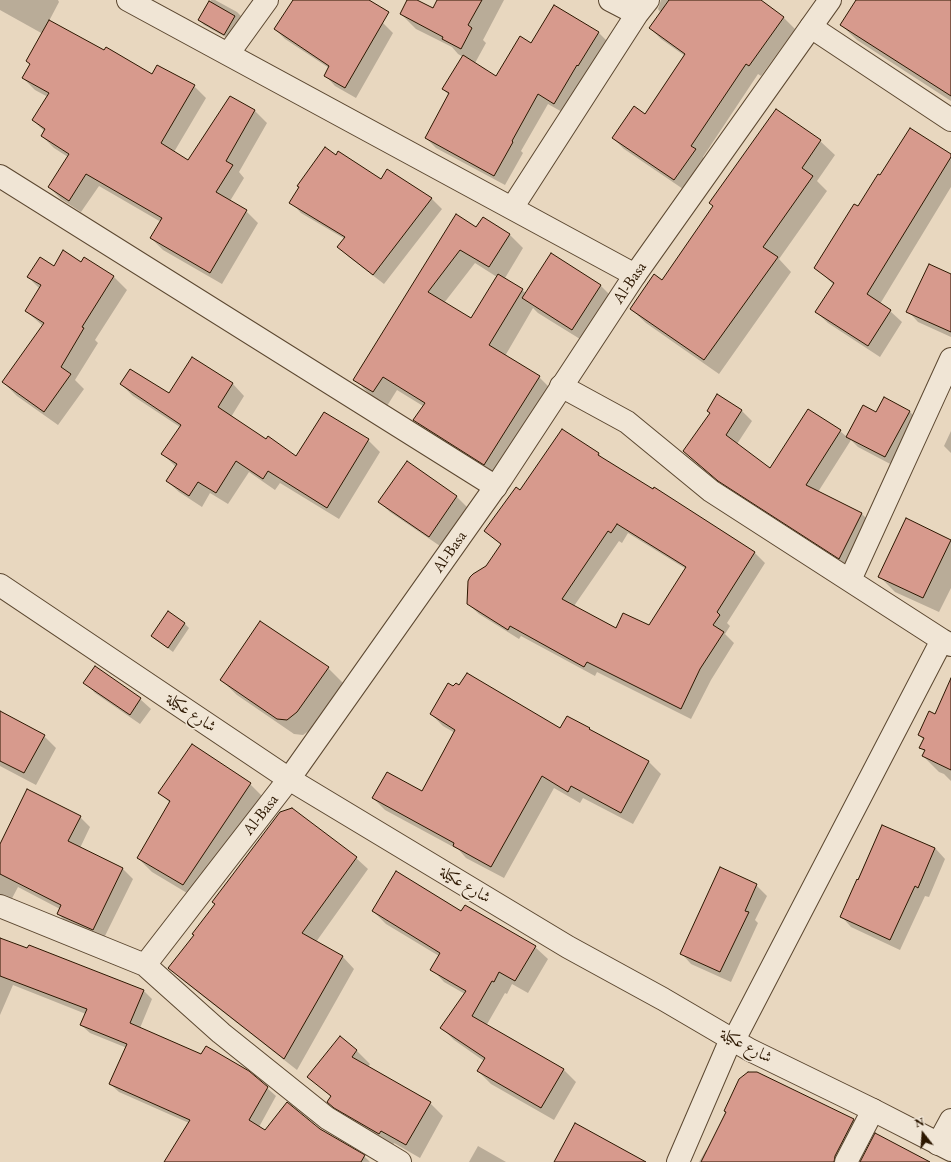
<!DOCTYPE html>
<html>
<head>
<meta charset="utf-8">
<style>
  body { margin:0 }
  #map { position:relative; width:951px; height:1162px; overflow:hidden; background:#e8d7bf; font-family:"EB Garamond",serif }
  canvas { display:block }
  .north { position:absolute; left:903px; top:1114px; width:40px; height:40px; -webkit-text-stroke:3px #f0e5d5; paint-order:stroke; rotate:343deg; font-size:11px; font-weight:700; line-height:16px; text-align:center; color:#2c1700 }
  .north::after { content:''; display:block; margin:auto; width:14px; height:18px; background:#2c1700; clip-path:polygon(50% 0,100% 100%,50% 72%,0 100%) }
</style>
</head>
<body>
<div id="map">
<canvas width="951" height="1162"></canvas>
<div class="north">N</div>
</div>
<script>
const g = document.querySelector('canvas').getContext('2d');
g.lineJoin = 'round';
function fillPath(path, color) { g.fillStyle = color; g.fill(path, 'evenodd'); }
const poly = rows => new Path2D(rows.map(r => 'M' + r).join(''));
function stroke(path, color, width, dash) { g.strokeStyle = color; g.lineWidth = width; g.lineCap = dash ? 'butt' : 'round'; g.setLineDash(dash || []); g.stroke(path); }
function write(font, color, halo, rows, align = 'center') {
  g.font = font + ' "EB Garamond",Amiri,serif'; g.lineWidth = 3; g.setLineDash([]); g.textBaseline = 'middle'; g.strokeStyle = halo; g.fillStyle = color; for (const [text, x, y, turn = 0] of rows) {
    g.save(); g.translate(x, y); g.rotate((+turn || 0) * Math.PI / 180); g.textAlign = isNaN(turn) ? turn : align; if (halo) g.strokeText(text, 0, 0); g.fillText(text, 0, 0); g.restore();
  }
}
fillPath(poly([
  [0,0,58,0,59,2,49,21,104,52,153,75,194,86,206,98,174,152,189,161,230,97,255,111,267,123,239,172,244,178,230,201,246,211,258,223,222,284,163,250,151,238,161,222,99,186,81,212,61,199,49,187,68,157,54,148,42,136,45,132,33,120,48,97,35,90,23,78,30,64,27,61,43,34,0,10],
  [211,0,215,0,237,12,242,17,229,39,204,25,199,20],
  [294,0,343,0,383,23,393,33,356,98,335,86,325,75,329,68,285,39,275,29],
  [408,0,415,0,433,9,438,0,504,0,483,40,486,43,475,63,497,77,531,44,555,6,599,33,609,43,564,113,548,104,521,151,523,153,505,185,436,148,426,138,449,95,443,89,463,57,458,54,452,47,416,29,401,14],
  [661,0,759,0,783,17,795,29,761,76,758,74,703,157,706,161,686,191,624,149,613,138,645,115,685,56,661,39,650,28,661,13,658,9],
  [857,0,951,0,951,101,857,40,841,25],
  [776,110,820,141,835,155,817,181,827,191,779,259,791,272,719,374,646,323,631,309,662,281,714,206],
  [951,155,951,187,880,304,890,311,902,322,880,357,828,323,816,312,834,285,816,268,881,176],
  [388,170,432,199,442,209,384,284,349,257,339,247,345,239,301,213,291,202,381,180],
  [476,229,509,234,523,248,505,278,526,293,600,285,616,301,588,344,538,313,533,308,505,356,539,377,553,391,498,478,429,434,415,420,423,406,397,390,387,406,369,394,355,379],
  [475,263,497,277,471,320,444,303],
  [82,263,114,277,127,290,95,340,98,343,75,380,84,389,58,425,17,396,3,382,43,326,26,311,40,289,28,277,54,267],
  [951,275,951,337,918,322,908,311],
  [192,358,233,384,244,396,231,417,266,440,297,457,368,440,380,452,339,519,280,483,275,490,249,472,228,504,210,493,202,507,179,492,167,481,176,467,163,454,180,427,133,396,121,384,169,395],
  [718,395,742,411,752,421,737,444,771,469,840,431,847,437,910,412,920,422,896,467,858,447,851,440,818,492,862,514,872,524,849,568,730,491,694,461,684,451,711,414],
  [563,430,599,454,604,460,654,490,654,489,755,553,765,563,727,623,730,626,725,634,734,643,711,680,691,719,597,672,595,676,521,636,519,639,479,614,468,604,487,567,501,545,485,531,521,492],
  [628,533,686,569,649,627,616,629,574,606,619,541,622,543],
  [951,431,951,453,944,446],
  [456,496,467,507,440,546,390,512,379,502],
  [951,541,951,588,939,612,895,592,879,576],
  [184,623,189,628,173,652,152,636],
  [328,668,344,684,313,728,303,735,294,734,237,695,221,680],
  [85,682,140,699,151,709,140,724,95,693],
  [951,706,951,781,944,774,939,772,923,756,925,752,921,748,924,740,919,735,936,715],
  [0,713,44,736,56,748,36,785,0,766],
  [431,714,561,729,589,729,593,732,649,762,661,774,633,824,583,798,580,803,554,788,504,878,466,858,459,850,385,810,373,798,422,793,455,733,443,726],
  [250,784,264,798,197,899,152,872,138,858,170,803,160,793],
  [80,817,90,827,80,848,123,869,133,879,103,940,68,924,58,914,60,909,18,887,9,904,0,901,0,846],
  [882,826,935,848,945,859,929,897,925,896,900,950,851,927,841,916],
  [356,858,368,869,316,942,343,957,354,969,297,1070,181,979,169,967,195,935,216,905,213,902],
  [756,885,767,896,755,920,758,923,731,982,691,964,681,953],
  [373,911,461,912,535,947,548,959,528,993,512,984,507,994,505,993,486,1026,564,1070,576,1082,554,1120,491,1084,478,1071,484,1061,454,1040,442,1028,465,994,444,982,432,969,439,956,386,924],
  [0,939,143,990,152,999,140,1028,267,1088,276,1096,259,1127,265,1132,320,1129,364,1156,370,1162,165,1162,189,1123,119,1092,110,1084,127,1048,90,1033,81,1025,86,1014,13,985,0,1015],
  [340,1038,357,1051,370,1064,368,1067,430,1103,443,1116,420,1158,394,1143,392,1147,341,1115,328,1102,331,1097,309,1077],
  [757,1073,854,1120,870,1136,856,1162,699,1162,706,1150,708,1150],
  [478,1146,506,1162,469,1162]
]), '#0003');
const building = poly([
  [293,0,369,0,389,12,345,88,324,76,329,66,274,29,293,0],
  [407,0,417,0,433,8,437,0,482,0,468,25,472,28,461,49,442,39,443,37,400,14,407,0],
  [669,0,761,0,784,17,749,66,746,64,691,146,696,149,674,180,612,138,634,106,645,114,685,54,649,28,669,0],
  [856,0,951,0,951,96,840,25,856,0],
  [209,1,235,16,224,35,198,20,209,1],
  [554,5,599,32,578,66,577,65,554,104,538,94,512,141,513,142,494,176,425,138,449,93,442,89,463,55,496,76,520,36,531,43,554,5],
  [49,20,104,50,106,47,152,74,157,65,195,85,161,143,188,160,230,96,255,110,226,161,233,165,216,192,247,210,210,273,150,238,162,218,86,174,69,201,48,187,69,154,41,136,45,129,32,120,49,93,22,78,30,64,26,61,49,20],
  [776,109,821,140,802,168,813,176,763,247,778,257,704,360,630,309,654,274,662,280,713,206,709,203,776,109],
  [910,128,951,154,951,157,867,294,891,310,868,346,815,312,834,283,814,268,854,204,858,206,878,174,880,175,910,128],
  [325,147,336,155,338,151,381,179,387,169,432,198,373,275,337,247,345,237,289,203,299,187,297,186,325,147],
  [456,214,476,227,483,217,510,234,489,267,460,250,428,292,471,318,498,274,523,289,489,345,540,376,484,465,413,420,425,403,383,377,373,392,353,380,456,214],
  [63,250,81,262,84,257,114,276,82,327,84,328,61,367,71,374,44,412,2,382,44,323,25,311,41,285,27,277,40,257,54,266,63,250],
  [551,253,601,285,572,330,522,298,551,253],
  [929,264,951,274,951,332,906,312,929,264],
  [192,357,233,383,218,407,266,439,268,436,296,456,324,412,369,439,327,508,268,471,263,479,236,461,216,493,198,482,189,496,166,481,177,464,161,454,181,425,120,384,130,369,169,393,192,357],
  [717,394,742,410,726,435,770,468,808,409,841,430,806,485,862,513,839,559,718,481,683,451,710,413,707,411,717,394],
  [884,397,910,411,885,457,846,437,863,405,876,412,884,397],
  [562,429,599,453,598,455,653,489,654,487,755,552,717,612,720,615,713,625,724,632,700,669,681,709,587,662,584,667,510,626,508,630,467,604,468,581,470,577,473,574,486,566,501,544,484,531,516,487,520,490,562,429],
  [617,524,686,567,649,625,623,613,616,628,562,599,608,531,611,533,617,524],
  [407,461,457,496,429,537,378,502,407,461],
  [906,518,951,540,923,598,878,577,906,518],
  [168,611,185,623,168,648,151,636,168,611],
  [260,621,329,667,297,712,287,720,277,719,220,680,260,621],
  [95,666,141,698,130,715,83,683,95,666],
  [467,673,560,728,567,716,590,728,589,729,649,761,621,813,571,786,568,792,542,776,491,867,453,846,454,843,372,798,387,772,422,791,455,730,430,714,448,683,453,686,456,683,459,685,467,673],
  [951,678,951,770,922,756,925,750,919,748,924,738,918,735,929,711,935,714,951,678],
  [0,711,45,735,24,773,0,761,0,711],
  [192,744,251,783,183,885,137,858,170,801,158,793,192,744],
  [27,789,81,816,68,841,123,868,93,930,57,914,61,905,0,874,0,844,27,789],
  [292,808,357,857,302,933,343,956,284,1059,168,968,194,935,192,934,215,904,212,902,280,812,292,808],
  [882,825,935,848,918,888,915,886,890,940,840,917,857,879,858,880,882,825],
  [720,867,757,884,745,911,749,912,720,972,680,954,720,867],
  [396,871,461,911,465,905,536,946,515,981,499,972,494,982,492,981,472,1016,564,1069,541,1108,477,1071,485,1058,440,1028,466,991,430,970,440,953,372,911,396,871],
  [0,938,27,948,29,945,144,990,130,1023,201,1054,206,1046,249,1071,268,1087,249,1120,265,1130,287,1102,320,1129,365,1155,361,1162,164,1162,190,1120,109,1084,127,1044,80,1025,87,1009,0,976,0,938],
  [340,1036,357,1050,352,1057,431,1102,406,1145,381,1131,379,1134,334,1108,327,1102,331,1096,307,1077,340,1036],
  [748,1072,757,1072,854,1119,835,1156,834,1162,701,1162,726,1112,724,1111,739,1079,748,1072],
  [575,1123,646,1162,554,1162,575,1123],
  [875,1133,930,1162,860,1162,875,1133]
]);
fillPath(building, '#d79a8d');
stroke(building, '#2c1700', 1);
const minor = poly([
  [128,0,635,275],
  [610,0,637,14],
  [811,27,951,120],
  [228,54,267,0],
  [0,176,496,487],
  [512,208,637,14,648,0],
  [561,386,627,422,711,491,942,640,951,645],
  [850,580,951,359],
  [0,906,145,965,289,779],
  [145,965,221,1033,327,1118,400,1162],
  [734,1040,942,640],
  [938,1144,951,1120],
  [678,1162,731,1039],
  [846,1162,873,1110]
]);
const tertiary = poly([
  [0,585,289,779,568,947,663,999,750,1050,873,1110,951,1150],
  [289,779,501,479,635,275,830,0]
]);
stroke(minor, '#5b4730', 24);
stroke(tertiary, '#5b4730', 24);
stroke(minor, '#f0e5d5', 22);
stroke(tertiary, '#f0e5d5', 22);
write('16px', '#2c1700', '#f0e5d5', [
  ["Al-Basa",630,283,-56],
  ["Al-Basa",450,552,-55],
  ["شارع عكيلة",191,713,34],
  ["Al-Basa",261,815,-52],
  ["شارع عكيلة",465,885,31],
  ["شارع عكيلة",746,1046,28]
]);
</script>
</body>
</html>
